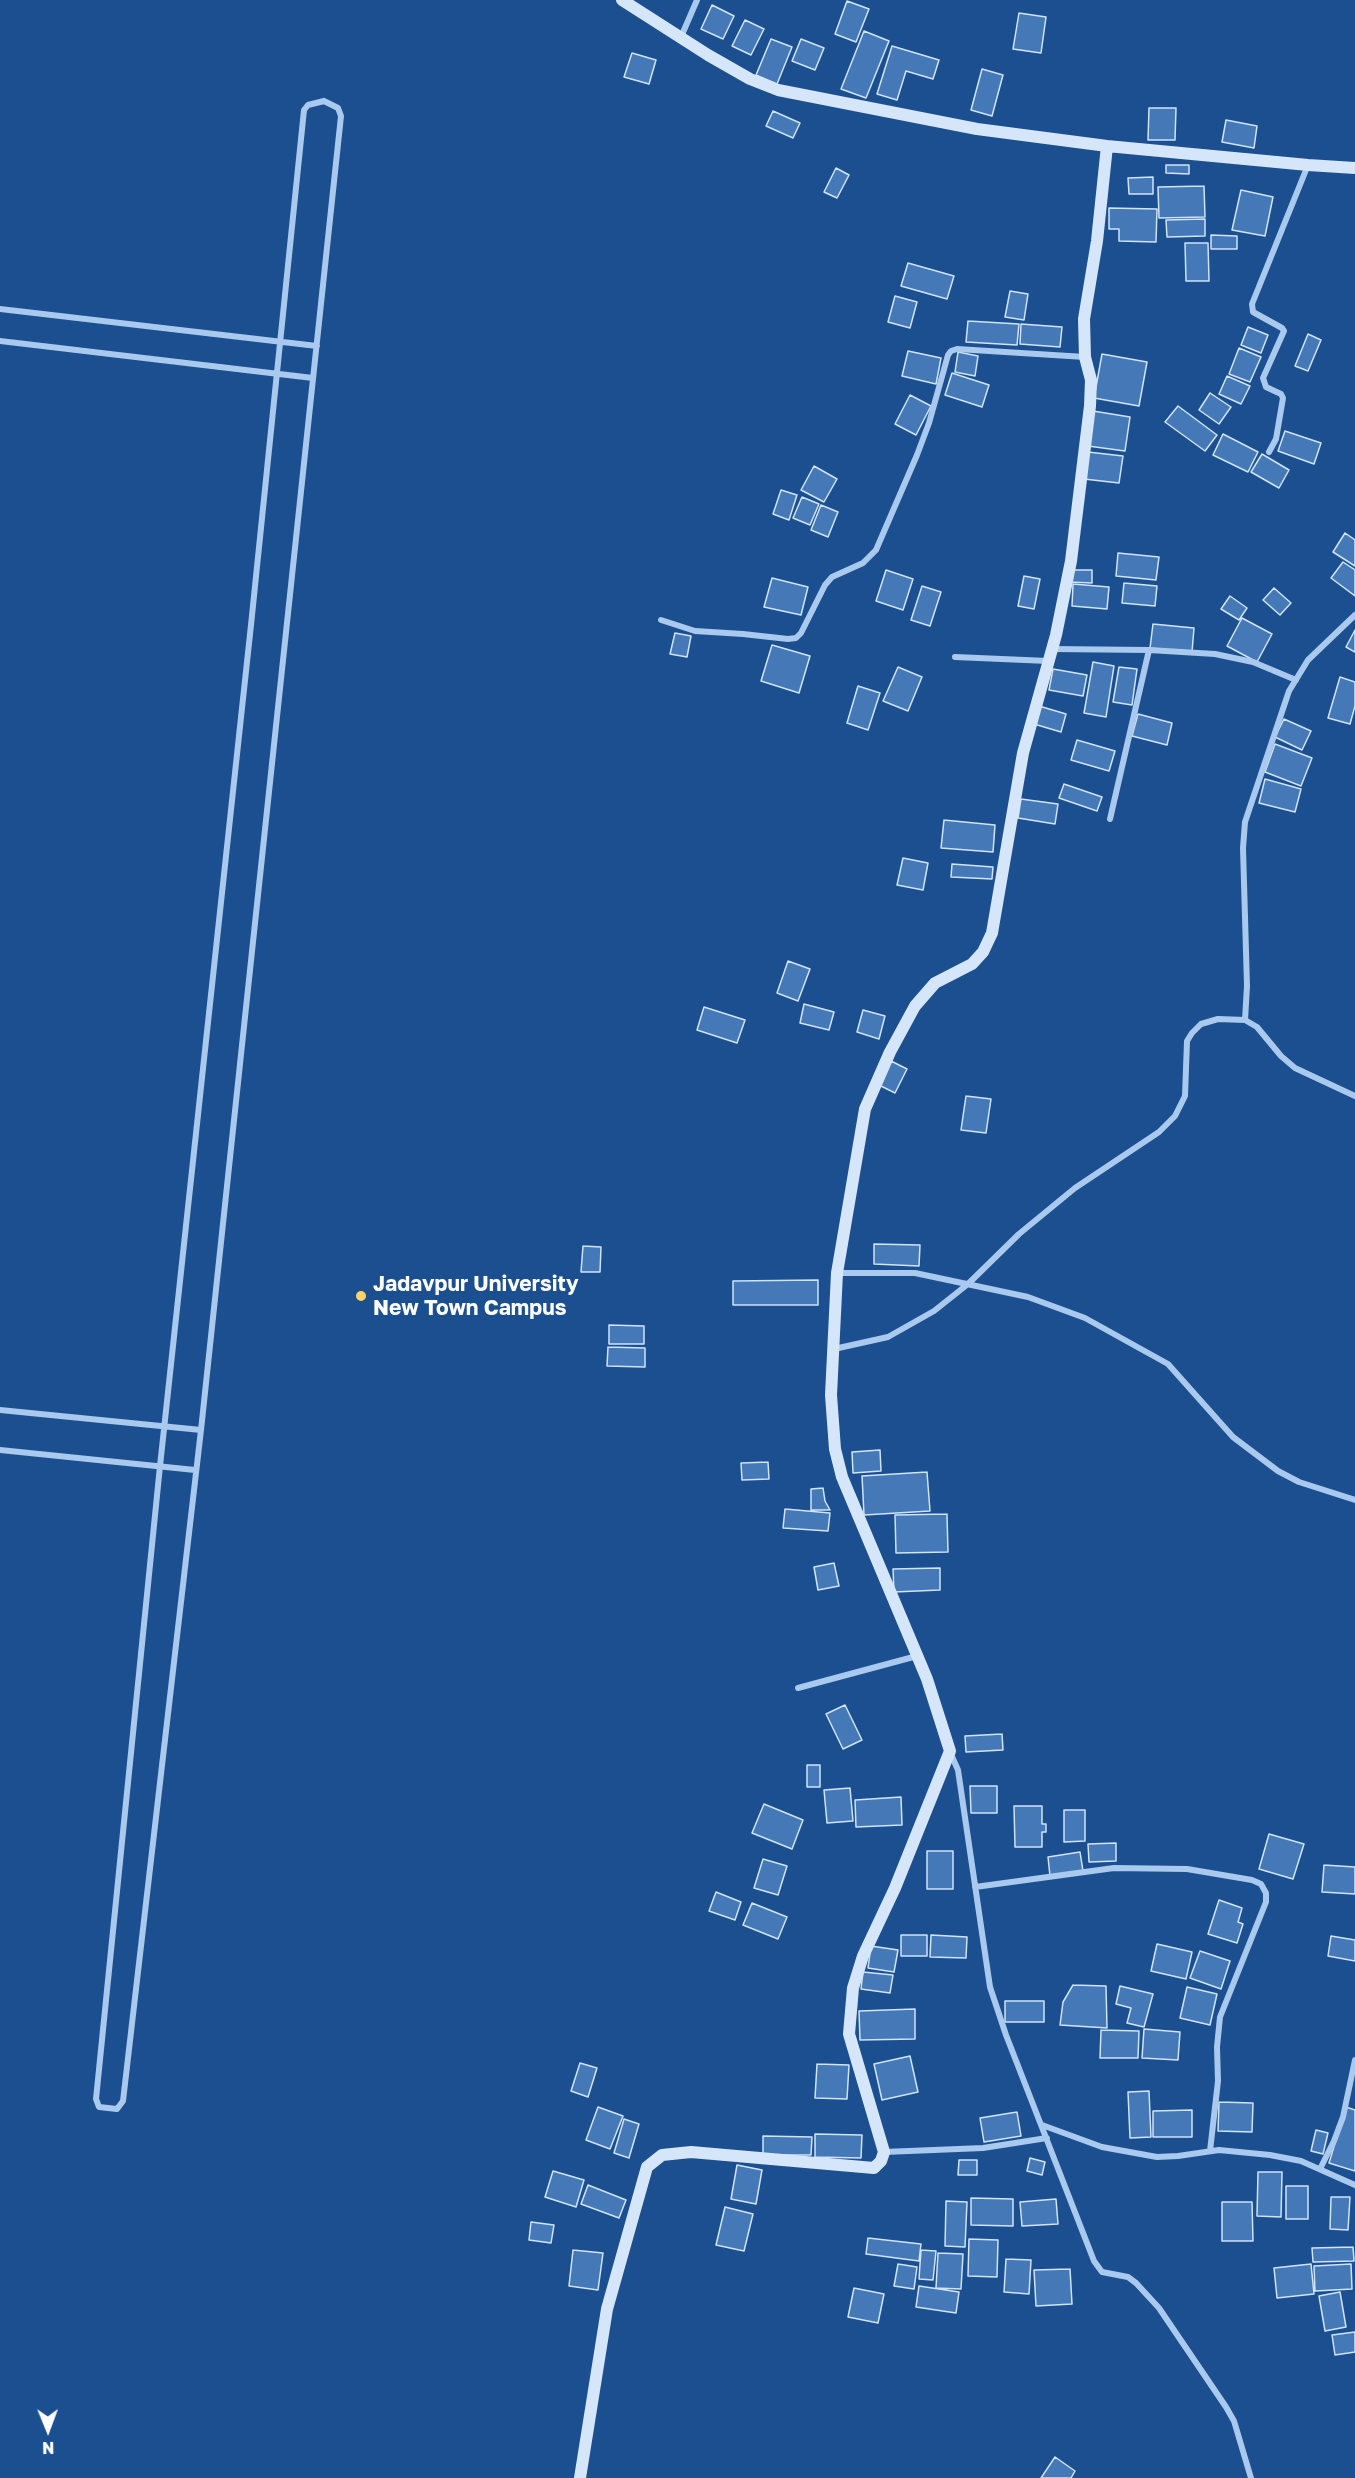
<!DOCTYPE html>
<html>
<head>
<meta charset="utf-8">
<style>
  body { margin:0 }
  #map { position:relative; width:1355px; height:2478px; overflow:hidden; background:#1b4f8f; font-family:"Golos Text",sans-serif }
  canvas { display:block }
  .north { position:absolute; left:18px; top:2400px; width:60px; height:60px; -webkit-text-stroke:4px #1b4f8f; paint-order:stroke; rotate:179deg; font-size:16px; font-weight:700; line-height:24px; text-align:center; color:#fff }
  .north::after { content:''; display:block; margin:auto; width:21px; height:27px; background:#fff; clip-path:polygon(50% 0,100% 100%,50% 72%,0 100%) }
</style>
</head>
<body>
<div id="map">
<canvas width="1355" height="2478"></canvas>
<div class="north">N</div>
</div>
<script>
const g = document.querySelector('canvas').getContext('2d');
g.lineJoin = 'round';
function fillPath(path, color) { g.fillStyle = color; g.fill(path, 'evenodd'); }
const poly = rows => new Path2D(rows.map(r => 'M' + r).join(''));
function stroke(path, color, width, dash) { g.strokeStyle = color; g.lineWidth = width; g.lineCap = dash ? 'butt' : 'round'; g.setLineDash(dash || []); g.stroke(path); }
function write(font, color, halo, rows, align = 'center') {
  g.font = font + ' "Golos Text",sans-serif'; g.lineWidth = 5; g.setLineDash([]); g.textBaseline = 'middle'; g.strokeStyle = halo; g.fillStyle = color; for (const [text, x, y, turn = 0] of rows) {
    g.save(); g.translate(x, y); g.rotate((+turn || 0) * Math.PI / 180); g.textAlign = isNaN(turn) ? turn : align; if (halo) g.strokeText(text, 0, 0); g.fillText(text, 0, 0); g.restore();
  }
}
const building = poly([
  [847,1,869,9,856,42,835,34,847,1],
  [712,5,734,16,723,39,701,29,712,5],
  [1019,13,1046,17,1041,53,1013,49,1019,13],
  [745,20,764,29,751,55,732,46,745,20],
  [864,31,889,41,866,98,841,89,864,31],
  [771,39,792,47,777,84,756,75,771,39],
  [801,39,824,48,815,70,792,61,801,39],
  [892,46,939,60,933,79,906,71,897,100,877,94,892,46],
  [632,53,656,60,649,84,624,77,632,53],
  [982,69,1003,75,992,116,971,110,982,69],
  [1149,108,1176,108,1175,140,1148,140,1149,108],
  [773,111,800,123,793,138,766,126,773,111],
  [1226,120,1257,126,1254,148,1222,142,1226,120],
  [1166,165,1189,165,1189,174,1166,173,1166,165],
  [836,168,849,175,837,198,824,192,836,168],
  [1153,177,1153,194,1129,194,1128,178,1153,177],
  [1204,186,1205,217,1159,218,1158,187,1204,186],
  [1241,190,1273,197,1265,236,1232,230,1241,190],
  [1109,208,1157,209,1156,242,1119,241,1119,229,1109,229,1109,208],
  [1205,219,1205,236,1167,237,1166,220,1205,219],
  [1211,235,1237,236,1237,249,1211,249,1211,235],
  [1185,243,1208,243,1209,281,1186,281,1185,243],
  [908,263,954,276,947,299,901,286,908,263],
  [1010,291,1028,294,1024,320,1005,317,1010,291],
  [895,296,917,302,910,328,888,322,895,296],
  [968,321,1019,324,1017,345,966,342,968,321],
  [1021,324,1062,327,1060,347,1020,344,1021,324],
  [1248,327,1268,335,1261,353,1241,345,1248,327],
  [1308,334,1321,340,1308,371,1295,366,1308,334],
  [1239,348,1261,357,1250,382,1229,374,1239,348],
  [908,351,941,358,936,384,902,376,908,351],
  [958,352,978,356,975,376,955,372,958,352],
  [1102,354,1147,362,1139,406,1094,398,1102,354],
  [952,373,989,385,982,407,945,395,952,373],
  [1227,376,1250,386,1241,404,1219,394,1227,376],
  [1210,393,1231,407,1219,424,1199,410,1210,393],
  [910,395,931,406,916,435,895,424,910,395],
  [1178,406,1217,435,1205,451,1165,422,1178,406],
  [1093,411,1130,417,1125,451,1088,446,1093,411],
  [1285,431,1321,443,1314,464,1278,451,1285,431],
  [1223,434,1258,452,1248,472,1213,455,1223,434],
  [1088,452,1123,456,1119,483,1084,479,1088,452],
  [1262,454,1289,470,1279,488,1251,472,1262,454],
  [814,466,837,479,824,502,801,490,814,466],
  [781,490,797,495,789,520,773,514,781,490],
  [802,497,819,504,810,525,793,518,802,497],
  [821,505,838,512,828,537,811,530,821,505],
  [1345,533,1355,540,1355,566,1333,552,1345,533],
  [1118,553,1159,557,1156,580,1116,576,1118,553],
  [1343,562,1355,570,1355,596,1331,578,1343,562],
  [886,570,913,579,903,610,876,601,886,570],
  [1069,570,1092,570,1092,583,1069,582,1069,570],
  [1024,576,1040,579,1034,609,1018,606,1024,576],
  [772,578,808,587,801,615,764,607,772,578],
  [1124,583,1157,586,1155,606,1122,603,1124,583],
  [1073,584,1109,587,1107,609,1072,606,1073,584],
  [922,586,941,592,930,626,911,620,922,586],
  [1274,588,1291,603,1280,615,1263,600,1274,588],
  [1230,596,1247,608,1239,620,1221,609,1230,596],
  [1242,618,1272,634,1257,662,1227,646,1242,618],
  [1153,624,1194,628,1192,652,1150,648,1153,624],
  [1355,630,1355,652,1346,647,1355,630],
  [675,633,691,636,687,657,670,654,675,633],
  [772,645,810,656,799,693,761,681,772,645],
  [1093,662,1114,666,1106,717,1084,713,1093,662],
  [898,667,922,677,908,711,883,701,898,667],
  [1119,667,1137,669,1132,705,1113,702,1119,667],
  [1053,669,1087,675,1083,696,1049,690,1053,669],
  [1340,677,1355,682,1355,706,1350,724,1328,718,1340,677],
  [858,686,880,693,868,730,847,723,858,686],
  [1039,706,1066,714,1061,732,1034,724,1039,706],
  [1138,714,1172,723,1167,745,1132,736,1138,714],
  [1284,719,1311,731,1302,750,1275,737,1284,719],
  [1077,740,1115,751,1109,771,1071,760,1077,740],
  [1275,744,1312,758,1301,786,1265,772,1275,744],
  [1265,779,1301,789,1295,812,1259,803,1265,779],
  [1064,784,1102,797,1097,811,1059,798,1064,784],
  [1021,799,1058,804,1055,824,1018,818,1021,799],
  [944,820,995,825,993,852,941,848,944,820],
  [903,858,928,863,923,890,897,885,903,858],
  [952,864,993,867,992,879,951,877,952,864],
  [788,961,810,969,798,1001,777,993,788,961],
  [804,1004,834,1012,829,1030,800,1023,804,1004],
  [704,1007,745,1020,737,1043,697,1030,704,1007],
  [863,1010,885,1016,879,1039,857,1032,863,1010],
  [891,1061,907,1069,895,1093,879,1085,891,1061],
  [966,1096,991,1099,986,1133,961,1130,966,1096],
  [874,1244,920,1245,919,1266,874,1264,874,1244],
  [583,1246,601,1247,600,1272,581,1272,583,1246],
  [818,1280,818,1305,733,1305,733,1281,818,1280],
  [609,1325,644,1326,644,1344,609,1344,609,1325],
  [608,1347,645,1348,645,1367,607,1366,608,1347],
  [880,1450,881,1471,853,1473,852,1452,880,1450],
  [768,1462,769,1479,742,1480,741,1463,768,1462],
  [927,1472,930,1511,864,1515,862,1476,927,1472],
  [823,1488,825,1501,830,1510,811,1510,811,1489,823,1488],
  [785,1509,830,1513,828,1531,783,1528,785,1509],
  [947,1514,948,1552,896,1553,895,1515,947,1514],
  [834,1563,839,1586,818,1590,814,1567,834,1563],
  [940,1568,940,1590,894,1592,893,1569,940,1568],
  [845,1705,862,1740,843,1749,826,1714,845,1705],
  [1002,1734,1003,1750,966,1752,965,1736,1002,1734],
  [807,1765,820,1765,820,1787,807,1787,807,1765],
  [970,1786,997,1786,997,1813,971,1813,970,1786],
  [850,1788,853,1821,827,1823,824,1790,850,1788],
  [901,1797,902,1825,856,1827,855,1800,901,1797],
  [764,1804,803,1820,792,1849,752,1833,764,1804],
  [1014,1806,1042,1806,1042,1824,1046,1824,1046,1832,1042,1832,1042,1847,1015,1847,1014,1806],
  [1064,1810,1085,1810,1085,1841,1064,1842,1064,1810],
  [1269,1834,1304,1844,1293,1879,1259,1869,1269,1834],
  [1116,1843,1116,1861,1089,1862,1088,1844,1116,1843],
  [927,1851,953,1851,953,1889,927,1889,927,1851],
  [1080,1852,1083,1871,1050,1876,1048,1857,1080,1852],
  [763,1859,787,1866,778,1895,754,1888,763,1859],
  [1324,1865,1355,1867,1355,1894,1322,1892,1324,1865],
  [716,1892,741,1902,735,1920,709,1911,716,1892],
  [1219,1900,1242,1908,1238,1922,1243,1924,1237,1943,1208,1934,1219,1900],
  [752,1903,787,1917,778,1939,743,1925,752,1903],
  [901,1935,927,1935,927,1956,901,1956,901,1935],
  [931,1935,967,1937,966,1958,930,1957,931,1935],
  [1331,1936,1355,1940,1355,1961,1328,1956,1331,1936],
  [1157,1944,1192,1952,1186,1979,1151,1971,1157,1944],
  [871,1946,898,1950,894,1972,868,1968,871,1946],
  [1200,1951,1230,1961,1221,1989,1190,1978,1200,1951],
  [863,1972,893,1975,890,1993,861,1989,863,1972],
  [1073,1985,1106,1986,1107,2028,1060,2025,1063,2002,1073,1985],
  [1120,1986,1153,1994,1144,2027,1127,2023,1131,2008,1116,2004,1120,1986],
  [1187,1987,1217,1994,1210,2025,1180,2018,1187,1987],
  [1005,2001,1044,2001,1044,2022,1005,2022,1005,2001],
  [915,2009,915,2039,860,2040,859,2011,915,2009],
  [1144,2029,1180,2032,1178,2060,1142,2058,1144,2029],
  [1101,2030,1139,2031,1138,2058,1100,2058,1101,2030],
  [910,2056,918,2092,882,2100,874,2064,910,2056],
  [580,2063,597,2068,588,2097,571,2091,580,2063],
  [817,2064,849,2065,847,2099,815,2098,817,2064],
  [1149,2091,1151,2137,1130,2138,1128,2092,1149,2091],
  [1219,2102,1253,2103,1252,2132,1218,2131,1219,2102],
  [598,2107,623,2116,610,2149,586,2140,598,2107],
  [1346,2107,1355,2110,1355,2171,1329,2163,1346,2107],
  [1192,2110,1192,2137,1153,2137,1153,2111,1192,2110],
  [1017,2112,1021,2136,984,2142,980,2118,1017,2112],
  [624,2119,639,2124,629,2158,614,2153,624,2119],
  [1316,2130,1328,2133,1323,2154,1311,2151,1316,2130],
  [815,2134,862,2135,861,2158,815,2157,815,2134],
  [763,2136,812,2137,811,2155,763,2155,763,2136],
  [1030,2158,1045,2162,1042,2175,1027,2171,1030,2158],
  [959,2160,977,2160,977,2175,958,2175,959,2160],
  [737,2165,762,2170,756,2204,731,2199,737,2165],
  [553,2171,584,2180,576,2207,545,2197,553,2171],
  [1258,2172,1282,2172,1281,2217,1257,2216,1258,2172],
  [588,2185,626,2200,619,2218,581,2204,588,2185],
  [1286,2186,1308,2186,1308,2219,1286,2219,1286,2186],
  [1331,2197,1350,2197,1348,2230,1330,2229,1331,2197],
  [971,2198,1013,2199,1013,2226,971,2225,971,2198],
  [1056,2199,1058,2224,1022,2226,1020,2202,1056,2199],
  [946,2201,967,2202,965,2247,945,2246,946,2201],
  [1222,2202,1252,2202,1253,2241,1222,2241,1222,2202],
  [725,2207,753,2214,744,2251,716,2245,725,2207],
  [531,2222,554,2225,551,2243,529,2240,531,2222],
  [868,2238,921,2244,919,2261,866,2254,868,2238],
  [969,2239,998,2240,997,2277,968,2276,969,2239],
  [1353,2247,1354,2261,1313,2262,1312,2248,1353,2247],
  [573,2250,603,2253,598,2290,569,2286,573,2250],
  [921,2250,936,2251,933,2280,919,2279,921,2250],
  [938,2253,963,2254,961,2289,936,2288,938,2253],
  [1006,2259,1031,2260,1029,2294,1004,2292,1006,2259],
  [898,2264,917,2267,914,2289,894,2286,898,2264],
  [1311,2264,1314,2294,1277,2298,1274,2268,1311,2264],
  [1351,2264,1352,2289,1315,2291,1314,2266,1351,2264],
  [1070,2269,1072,2304,1036,2306,1034,2270,1070,2269],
  [919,2286,959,2292,956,2313,916,2307,919,2286],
  [854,2288,884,2294,878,2323,848,2317,854,2288],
  [1340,2292,1346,2327,1325,2331,1319,2296,1340,2292],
  [1355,2332,1355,2352,1335,2355,1332,2335,1355,2332],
  [1055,2457,1075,2471,1071,2478,1041,2478,1055,2457]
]);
fillPath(building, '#4478b7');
stroke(building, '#cfe3fa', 1.5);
stroke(poly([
  [681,37,697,0],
  [324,101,338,108,341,116,201,1430,123,2101,117,2109,99,2107,96,2099,160,1466,251,625,304,110,308,105,324,101],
  [0,309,317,346],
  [0,341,313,378],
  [1269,452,1276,439,1283,398,1281,394,1266,387,1263,378,1284,331,1282,328,1253,312,1252,304,1308,165],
  [661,620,695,631,743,634,788,639,796,638,801,633,825,585,832,577,863,563,876,550,917,455,929,423,948,355,951,351,957,349,1085,357],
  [1052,649,1149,650,1215,654,1253,662,1296,680],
  [955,657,1048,661],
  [1110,819,1149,650],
  [1245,1020,1247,986,1243,848,1245,822,1289,691,1308,660,1355,615],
  [837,1273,915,1273,1028,1297,1085,1318,1168,1364,1233,1437,1278,1471,1299,1482,1355,1500],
  [834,1349,888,1337,934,1311,968,1284,1019,1234,1075,1188,1159,1132,1175,1116,1185,1096,1187,1041,1192,1033,1201,1024,1218,1019,1245,1020,1257,1027,1281,1056,1295,1068,1355,1096],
  [0,1410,201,1430],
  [0,1450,195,1470],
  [798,1688,917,1656],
  [950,1752,958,1770,990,1987,1006,2035,1094,2261,1102,2272,1128,2277,1136,2283,1159,2308,1226,2407,1234,2421,1251,2478],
  [975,1887,1114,1868,1187,1869,1252,1880,1261,1884,1266,1893,1266,1902,1220,2017,1217,2047,1218,2081,1210,2151],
  [1042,2125,1102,2147,1157,2157,1178,2156,1219,2150,1270,2155,1301,2161,1355,2185],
  [884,2152,983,2148,1047,2138],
  [1320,2169,1334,2141,1343,2117,1355,2060]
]), '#a9c9ee', 6);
stroke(poly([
  [622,0,708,55,750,79,778,90,977,129,1107,146,1308,165,1355,168],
  [580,2478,607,2309,647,2167,662,2155,691,2152,874,2168,881,2161,884,2152,849,2034,853,1988,863,1956,895,1888,950,1751,927,1679,842,1477,835,1449,831,1395,837,1273,865,1109,890,1052,915,1006,935,983,972,964,983,952,992,933,1023,753,1056,635,1071,561,1090,406,1091,380,1085,357,1084,319,1097,241,1107,146]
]), '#d6e6fa', 12);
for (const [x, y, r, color] of [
  [361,1296,6,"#ffd166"]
]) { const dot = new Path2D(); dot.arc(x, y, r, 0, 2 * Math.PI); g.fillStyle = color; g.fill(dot); stroke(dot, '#1b4f8f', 2); }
write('bold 21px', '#fff', '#1b4f8f', [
  ["Jadavpur University",373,1284],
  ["New Town Campus",373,1308]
], 'left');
</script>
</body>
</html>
